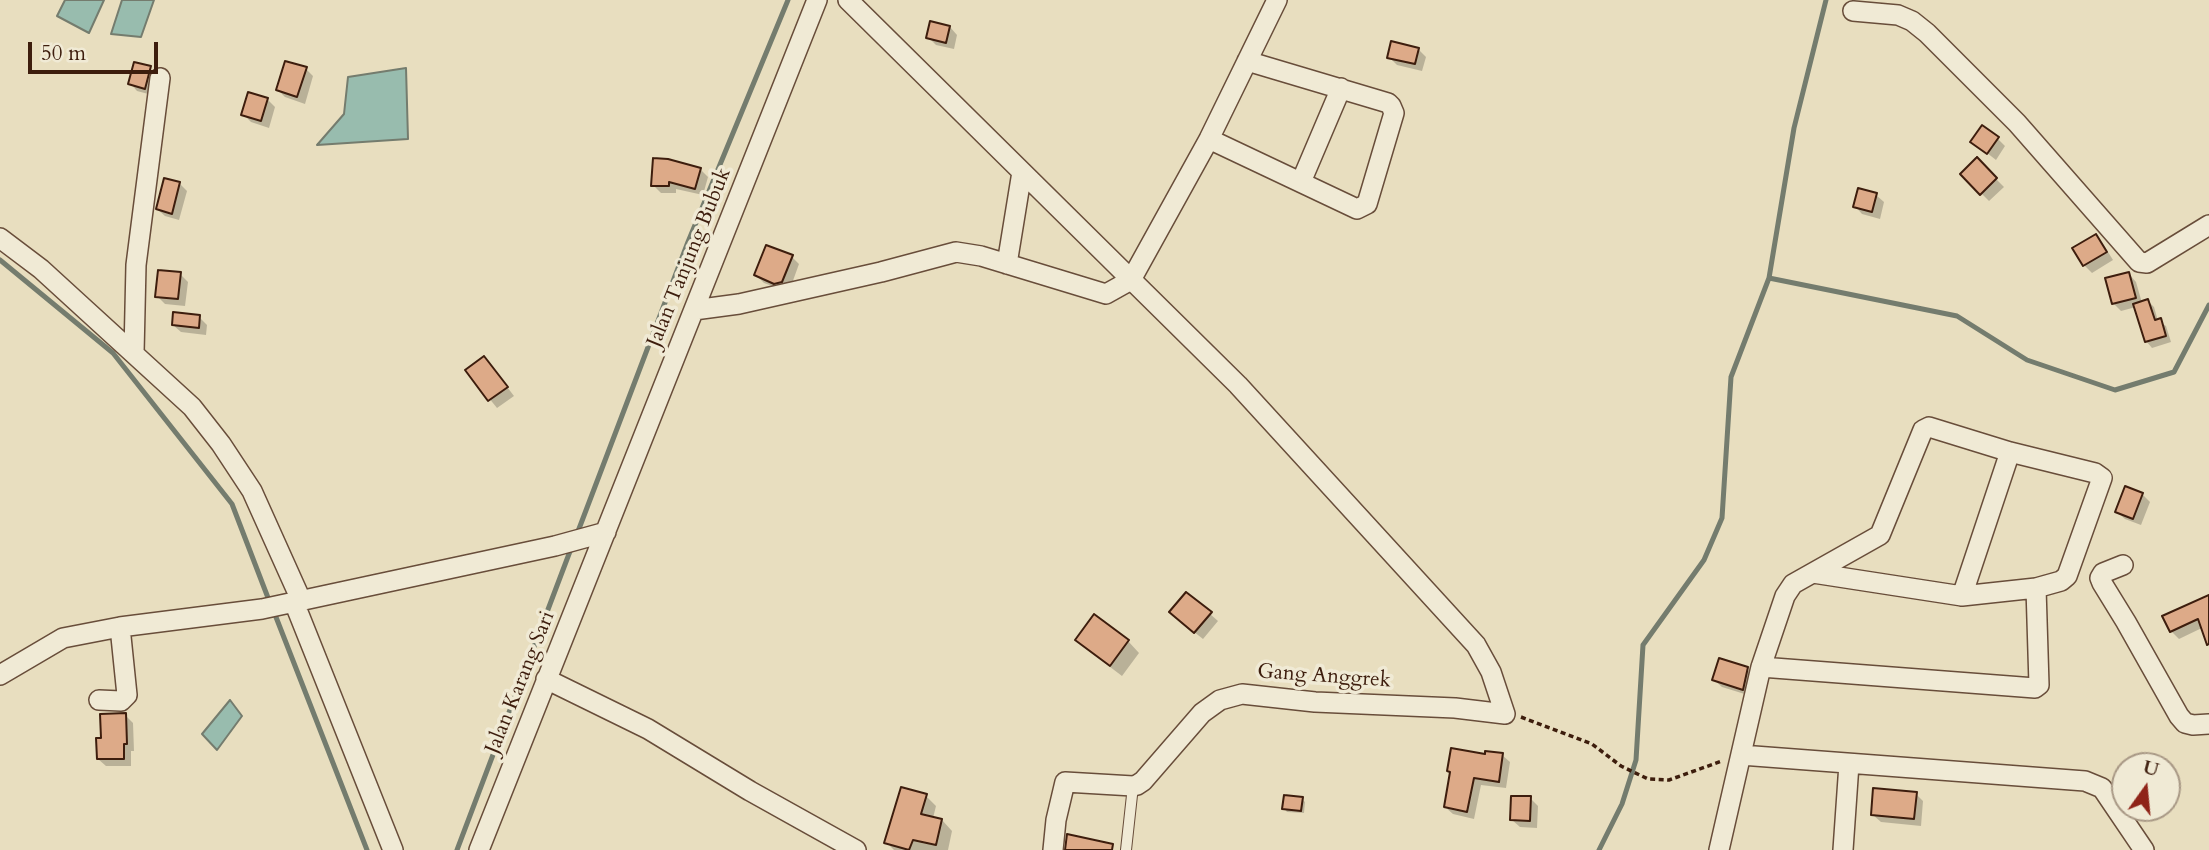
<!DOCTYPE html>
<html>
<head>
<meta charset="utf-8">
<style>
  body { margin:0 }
  #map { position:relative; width:2209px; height:850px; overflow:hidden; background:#e8debf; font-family:Cardo,serif }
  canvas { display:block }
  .north { position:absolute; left:2111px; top:752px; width:70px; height:70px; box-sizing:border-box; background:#f0ead5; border:2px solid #a89885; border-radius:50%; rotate:15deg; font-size:19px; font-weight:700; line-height:28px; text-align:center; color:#3d1d0d }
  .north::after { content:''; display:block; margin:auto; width:24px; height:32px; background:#8f2418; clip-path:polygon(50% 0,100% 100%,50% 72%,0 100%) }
  .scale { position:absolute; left:28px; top:42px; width:130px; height:32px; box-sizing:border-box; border:4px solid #3d1d0d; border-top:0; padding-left:9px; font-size:21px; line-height:24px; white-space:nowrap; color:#3d1d0d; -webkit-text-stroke:5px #f0ead5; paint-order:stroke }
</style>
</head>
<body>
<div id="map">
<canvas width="2209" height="850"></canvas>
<div class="north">U</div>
<div class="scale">50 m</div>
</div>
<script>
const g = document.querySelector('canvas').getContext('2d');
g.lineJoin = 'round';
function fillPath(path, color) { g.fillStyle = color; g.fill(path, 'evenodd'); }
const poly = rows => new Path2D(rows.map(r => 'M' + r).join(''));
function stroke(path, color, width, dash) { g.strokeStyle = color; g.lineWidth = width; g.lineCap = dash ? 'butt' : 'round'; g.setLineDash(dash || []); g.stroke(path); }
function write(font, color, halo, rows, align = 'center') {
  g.font = font + ' Cardo,serif'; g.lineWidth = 7; g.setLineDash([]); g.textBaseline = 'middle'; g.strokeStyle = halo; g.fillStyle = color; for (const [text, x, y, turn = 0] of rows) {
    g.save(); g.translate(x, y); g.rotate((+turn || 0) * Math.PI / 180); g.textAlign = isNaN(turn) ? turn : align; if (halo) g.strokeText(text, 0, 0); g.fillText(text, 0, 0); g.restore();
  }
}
const water = poly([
  [65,0,104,0,89,33,57,16,65,0],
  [122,0,154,0,141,37,111,34,122,0],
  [406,68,408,139,317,145,344,114,348,77,406,68],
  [230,700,242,716,217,750,202,734,230,700]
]);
fillPath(water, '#98bcae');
stroke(water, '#747c6e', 2);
fillPath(poly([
  [950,27,957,35,954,49,936,45,928,37],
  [1418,49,1426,57,1422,71,1397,65,1389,57],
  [150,68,157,76,152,95,137,91,130,83],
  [306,69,313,76,305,104,285,97,278,90],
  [267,99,275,107,269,128,251,122,243,114],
  [1998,139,2005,146,1996,160,1973,142],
  [1977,160,2004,187,1989,201,1962,174],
  [700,169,708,177,703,195,676,189,676,193,661,193,653,185],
  [179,183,187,191,179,220,165,216,157,209],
  [1876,195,1884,202,1880,219,1862,214,1855,206],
  [2095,236,2103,244,2113,260,2092,273,2084,265,2074,249],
  [792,257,799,264,790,289,783,290,764,283,756,275],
  [180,274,188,282,185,306,165,304,157,296],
  [2129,274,2136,282,2142,303,2148,301,2154,307,2158,321,2166,326,2171,342,2152,348,2146,341,2136,307,2121,311,2113,303],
  [199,317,207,325,206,335,181,332,173,325],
  [491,366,514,396,497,408,467,371],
  [2142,494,2150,502,2141,525,2125,519,2117,512],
  [2209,598,2209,627,2206,626,2179,639,2171,631],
  [1210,614,1218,621,1203,639,1179,620],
  [1077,640,1128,641,1139,653,1122,676,1089,651],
  [1747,669,1755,677,1751,696,1722,687,1714,680],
  [125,715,133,723,134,751,131,751,131,766,106,766,98,759,103,740],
  [1502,755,1510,762,1506,788,1481,785,1474,819,1453,814,1445,807,1452,773,1486,756],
  [1916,794,1923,801,1921,826,1881,822,1873,815],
  [926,796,936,806,933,818,942,820,952,831,948,850,894,850,886,842],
  [1530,798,1538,806,1537,828,1520,827,1512,820],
  [1302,799,1305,802,1304,813,1287,812,1284,808]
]), '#0003');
stroke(poly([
  [0,260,113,353,232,504,270,603],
  [1769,278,1957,316,2027,360,2115,390,2174,372,2209,305],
  [577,534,688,242,788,0],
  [274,612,367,850],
  [457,850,572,546],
  [1599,850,1622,804,1636,760,1643,645,1704,560,1722,518,1731,377,1769,278,1794,128,1826,0]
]), '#747c6e', 5);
const building = poly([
  [930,21,950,26,946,43,926,38,930,21],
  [1391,41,1419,48,1415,64,1387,58,1391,41],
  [285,61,307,67,297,97,276,90,285,61],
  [134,62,151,66,145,89,128,84,134,62],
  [248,92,268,98,261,121,241,115,248,92],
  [1982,125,1999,137,1987,154,1970,142,1982,125],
  [1977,157,1997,178,1980,195,1960,174,1977,157],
  [653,158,668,159,701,168,695,189,669,182,669,186,651,186,653,158],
  [164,178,180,182,172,214,156,209,164,178],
  [1858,188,1877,193,1872,212,1853,207,1858,188],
  [2096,234,2107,252,2083,266,2072,248,2096,234],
  [766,245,793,255,782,282,774,284,754,275,766,245],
  [158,270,181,272,178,299,155,297,158,270],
  [2129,272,2136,298,2112,304,2105,278,2129,272],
  [2148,299,2155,320,2161,318,2166,336,2145,342,2133,304,2148,299],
  [173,312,200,315,199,328,172,325,173,312],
  [484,356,508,387,488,401,465,370,484,356],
  [2125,486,2143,493,2133,519,2115,512,2125,486],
  [1186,592,1212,612,1194,633,1169,612,1186,592],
  [2209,595,2209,644,2207,645,2198,619,2170,632,2162,616,2209,595],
  [1094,614,1129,640,1110,666,1075,640,1094,614],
  [1719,658,1748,667,1743,690,1712,680,1719,658],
  [126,713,127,744,124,744,124,759,97,759,96,738,101,738,100,714,126,713],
  [1451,748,1485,754,1485,751,1503,753,1499,782,1474,778,1467,812,1444,807,1450,772,1447,771,1451,748],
  [901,787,927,794,921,814,942,819,936,845,913,840,909,850,884,843,901,787],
  [1873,788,1917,792,1914,819,1871,815,1873,788],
  [1284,795,1303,797,1301,811,1282,809,1284,795],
  [1511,796,1531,796,1530,821,1510,820,1511,796],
  [1067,834,1113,844,1112,850,1065,850,1067,834]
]);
fillPath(building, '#da8');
stroke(building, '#3d1d0d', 2);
const service = poly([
  [1126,850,1133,786]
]);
const minor = poly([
  [848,0,1238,385,1476,645,1491,672,1505,714,1455,708,1315,702,1242,694,1220,700,1202,713,1143,781,1137,785,1133,786,1065,782,1056,820,1053,850],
  [1853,11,1898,15,1912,21,1927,33,2017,123,2139,262,2147,263,2209,225],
  [1209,139,1357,209,1367,204,1394,113,1391,106,1388,103,1378,100,1247,61],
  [1301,182,1341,88],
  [0,238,41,269,192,407,221,444,252,491,301,600],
  [1007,264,1022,172],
  [694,310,739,304,881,272,956,252,981,256,1106,294,1131,280,1209,139,1277,0],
  [134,353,136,265,160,78],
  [2123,565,2103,573,2100,578,2102,583,2126,622,2179,716,2185,723,2193,725,2209,724],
  [1962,596,2010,452],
  [294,602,393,850],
  [1761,667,2035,688,2039,685,2036,588],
  [0,675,63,638,120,627,262,609,555,546,606,532],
  [546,679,648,729,750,791,856,850],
  [99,700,121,701,127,695,120,627],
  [1741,755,2085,781,2102,788,2144,850],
  [479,850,817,0],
  [1719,850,1761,667,1785,596,1793,584,1880,535,1923,430,1929,427,2010,452,2095,473,2102,478,2067,576,2061,581,2036,588,1962,596,1813,573],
  [1843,850,1849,764]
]);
stroke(service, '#684d3a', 12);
stroke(minor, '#684d3a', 22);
stroke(poly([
  [1521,717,1592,744,1621,766,1648,779,1669,780,1722,761]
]), '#3d1d0d', 3.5, [5, 3.5]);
stroke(service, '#f0ead5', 10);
stroke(minor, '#f0ead5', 19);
write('21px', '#3d1d0d', '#f0ead5', [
  ["Jalan Tanjung Bubuk",690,258,-68],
  ["Gang Anggrek",1324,677,4],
  ["Jalan Karang Sari",521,683,-68]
]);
</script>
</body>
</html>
